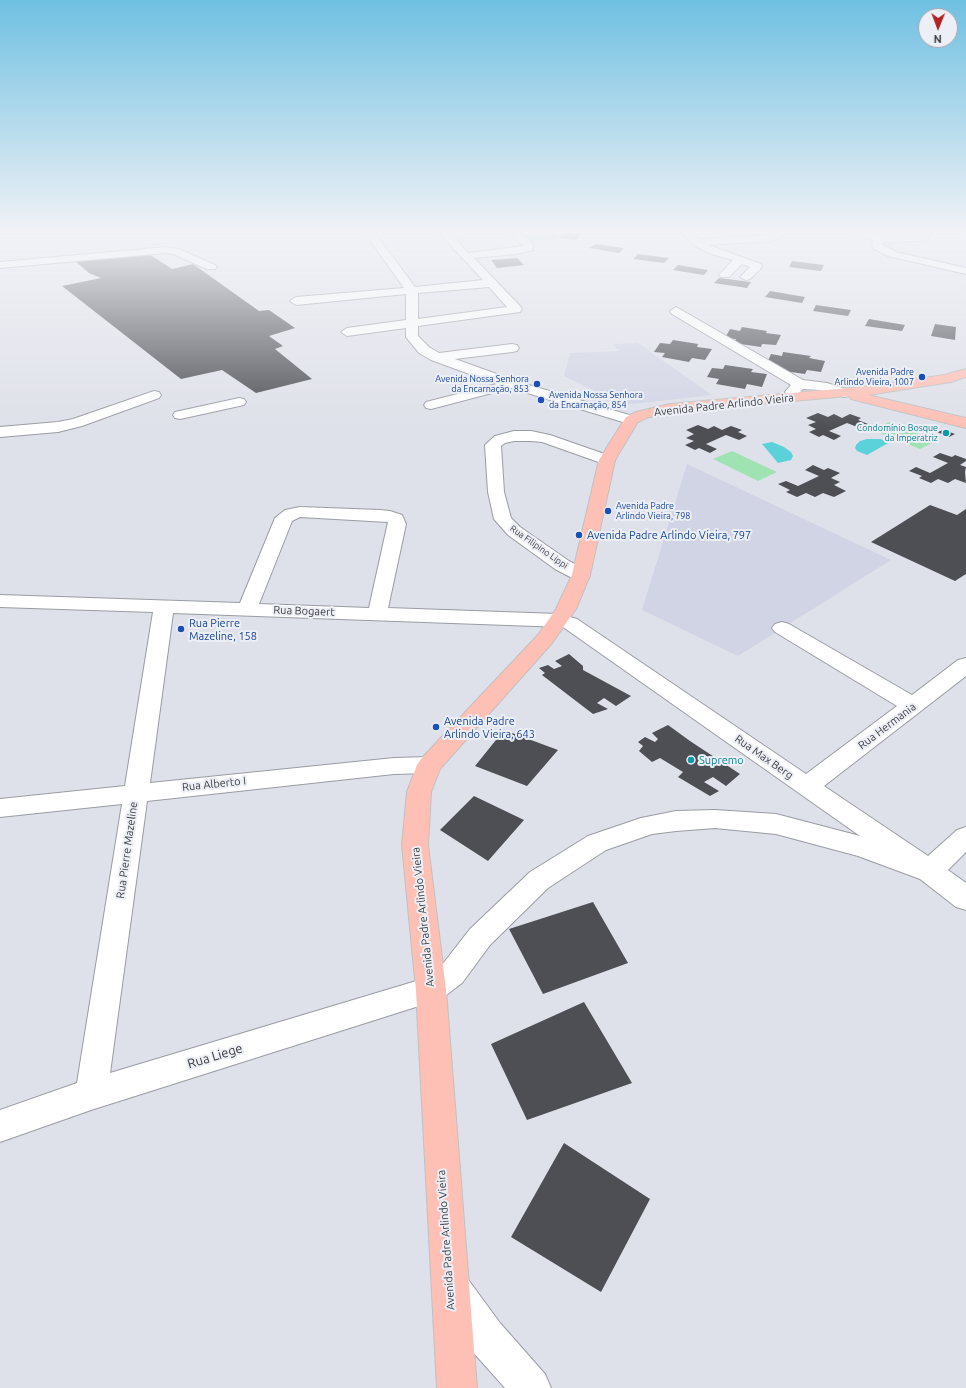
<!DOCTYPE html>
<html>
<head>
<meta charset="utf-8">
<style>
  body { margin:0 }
  #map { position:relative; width:966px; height:1388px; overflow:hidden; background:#dfe1ea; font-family:Ubuntu,sans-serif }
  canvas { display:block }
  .north { position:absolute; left:918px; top:8px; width:40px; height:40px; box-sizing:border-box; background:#edeff7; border:1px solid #a6a7ad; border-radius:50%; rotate:181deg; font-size:11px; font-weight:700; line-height:16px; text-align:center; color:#3b3c3f }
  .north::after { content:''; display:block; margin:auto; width:14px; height:18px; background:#b32320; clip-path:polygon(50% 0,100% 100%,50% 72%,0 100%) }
</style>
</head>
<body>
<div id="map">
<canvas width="966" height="1388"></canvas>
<div class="north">N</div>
</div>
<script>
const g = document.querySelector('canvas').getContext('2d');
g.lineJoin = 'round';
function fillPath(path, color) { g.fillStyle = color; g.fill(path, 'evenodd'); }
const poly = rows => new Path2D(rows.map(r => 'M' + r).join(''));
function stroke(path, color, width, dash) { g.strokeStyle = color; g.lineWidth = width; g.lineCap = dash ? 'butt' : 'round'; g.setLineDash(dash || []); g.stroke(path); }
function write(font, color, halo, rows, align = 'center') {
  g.font = font + ' Ubuntu,sans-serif'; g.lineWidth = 4; g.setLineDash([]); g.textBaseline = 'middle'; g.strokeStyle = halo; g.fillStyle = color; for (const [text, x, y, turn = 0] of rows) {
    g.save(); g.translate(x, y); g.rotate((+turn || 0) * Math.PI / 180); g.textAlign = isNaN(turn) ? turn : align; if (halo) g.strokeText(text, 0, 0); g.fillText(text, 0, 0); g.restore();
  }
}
fillPath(poly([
  [638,343,678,371,712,395,624,405,564,376,570,353,619,351,613,344],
  [687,464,891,560,738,656,642,610]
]), '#d1d4e4');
fillPath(poly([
  [523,233,560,233,555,240,531,241],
  [889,422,936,441,920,449,873,430],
  [732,451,777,472,758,481,713,459]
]), '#a0e3b2');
fillPath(poly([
  [867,439,880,439,890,442,867,455,857,451,855,448,856,445,860,441],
  [772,442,784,447,791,452,793,456,791,460,778,463,762,444]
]), '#5bd2d9');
fillPath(poly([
  [565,233,582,233,575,240,559,238],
  [595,244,624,248,619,253,589,248],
  [149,254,172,269,193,264,259,311,269,310,295,328,269,336,283,346,275,349,312,379,256,393,222,370,181,379,62,286,101,278,89,273,74,260],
  [638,254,669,258,664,263,633,259],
  [517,258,524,265,497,268,491,260],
  [792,261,824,265,821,271,789,267],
  [678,265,708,270,704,275,673,270],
  [719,278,751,282,747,288,714,283],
  [770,291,805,297,802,303,765,297],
  [816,305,851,310,848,316,813,311],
  [869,319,905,325,902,331,865,326],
  [935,324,956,327,955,340,931,336],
  [742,327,767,331,766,333,781,335,776,345,762,344,761,347,734,343,736,339,725,338,730,329,740,331],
  [673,340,698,344,697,347,712,349,705,360,692,358,689,362,662,357,665,353,654,352,660,343,670,344],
  [783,352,811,356,809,358,825,361,821,372,807,370,805,374,777,370,779,365,767,363,771,354,782,356],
  [725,365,753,369,751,372,767,374,762,387,747,384,745,389,716,384,719,379,707,377,712,368,723,369],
  [818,413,828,417,834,414,842,418,850,414,861,418,858,420,868,424,860,428,847,423,829,431,841,436,834,440,823,435,819,437,809,432,816,429,808,425,816,422,806,418],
  [698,425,708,429,714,426,722,430,731,426,742,430,738,432,747,436,739,440,726,435,706,444,717,449,710,453,699,448,695,450,685,445,694,441,686,438,694,434,686,430],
  [944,430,955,434,949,437,937,432],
  [940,453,952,457,955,455,966,459,966,461,960,465,966,467,965,472,966,483,955,479,948,483,938,479,931,483,919,478,922,476,909,471,916,467,930,473,948,463,933,457],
  [813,465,824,470,828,468,840,473,831,478,840,482,834,485,846,491,834,497,823,493,815,497,806,493,797,497,786,492,790,490,778,484,786,481,798,486,819,476,805,470],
  [930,505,957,515,966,509,966,574,955,581,871,542],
  [569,654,583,666,583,670,631,696,616,706,604,698,597,703,608,709,593,714,542,675,545,673,539,668,548,665,554,669,562,666,555,661],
  [668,725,690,741,740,774,726,786,713,777,704,782,719,791,710,796,678,777,683,772,660,758,652,762,639,751,643,746,638,742,645,737,655,742,658,739,652,733],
  [504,730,558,750,527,786,475,766],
  [474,796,524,820,488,861,440,830],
  [593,902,628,963,543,994,509,929],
  [584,1002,632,1083,527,1120,491,1044],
  [564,1143,650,1199,601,1292,511,1237]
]), '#4d4f55');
const minor = poly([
  [365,233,375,233,415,287,483,280,439,233,450,233,468,253,523,246,510,233,521,233,533,244,533,250,516,254,474,258,520,306,522,309,520,312,418,326,418,336,429,347,439,353,512,344,517,345,519,348,517,351,512,352,455,359,516,381,636,417,638,420,636,423,626,423,511,388,431,409,426,408,424,405,426,402,497,384,431,360,419,353,406,337,406,328,347,336,341,332,347,328,406,320,406,294,296,305,290,301,296,297,404,288,365,233],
  [489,287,507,307,418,319,418,293,489,287],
  [681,233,692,233,699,239,769,235,769,233,779,233,780,237,772,241,708,245,761,264,762,266,761,268,750,279,746,280,740,277,750,267,742,264,729,277,721,277,719,275,733,260,711,254,697,247,681,233],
  [851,233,870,233,881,236,916,236,922,233,933,233,927,240,923,241,884,242,881,244,896,252,966,268,966,274,888,256,873,248,871,243,873,240,852,235,851,233],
  [166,247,179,249,215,265,217,267,215,269,207,269,173,254,166,253,0,268,0,262,166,247],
  [676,307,803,380,827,383,849,390,851,393,849,396,844,397,820,390,803,389,799,393,800,396,798,399,788,399,785,392,791,385,672,314,670,311,676,307],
  [154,391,159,392,161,395,159,398,82,426,58,432,0,437,0,427,58,422,73,419,154,391],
  [239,398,244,399,246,402,244,405,180,419,175,418,173,415,175,412,239,398],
  [514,431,531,431,550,435,613,457,615,460,613,463,607,465,542,442,531,441,514,441,505,443,501,446,504,492,511,518,520,527,569,561,588,571,590,575,588,579,581,581,574,579,555,569,508,535,494,519,488,492,485,445,495,436,514,431],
  [300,507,380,510,390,511,402,515,406,524,388,608,559,614,577,619,806,774,897,706,775,632,772,628,775,624,782,622,789,624,912,695,958,660,966,658,966,676,824,786,928,856,957,830,966,827,966,852,948,870,966,883,966,910,956,907,920,879,858,856,776,834,715,828,676,831,652,834,606,850,548,888,490,945,462,983,441,999,91,1110,0,1142,0,1110,77,1083,122,804,0,817,0,799,125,786,153,612,0,607,0,595,240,603,275,518,285,510,300,507],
  [300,517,388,522,369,608,259,604,292,521,300,517],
  [173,613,563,627,860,836,776,814,715,810,676,811,641,818,588,836,530,872,470,929,442,965,423,979,110,1073,147,801,394,774,429,773,437,771,441,765,437,759,429,757,394,758,150,783,173,613],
  [454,1272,467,1278,500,1323,545,1374,551,1388,505,1388,472,1351,441,1304,435,1291,441,1278,454,1272]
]);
const major = poly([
  [966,369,966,377,951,382,868,395,966,418,966,428,851,399,849,396,670,412,646,418,637,423,615,460,590,575,576,609,552,643,440,769,431,792,428,845,446,990,477,1388,437,1388,416,990,402,845,407,792,417,765,421,759,538,635,556,609,572,575,599,460,626,417,636,412,670,404,871,386,944,375,966,369]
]);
stroke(minor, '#9a9ca4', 2);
stroke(major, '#c0c1c2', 2);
fillPath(minor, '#fff');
fillPath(major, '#fec0b4');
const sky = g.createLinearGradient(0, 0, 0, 428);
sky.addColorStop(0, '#6fc0e2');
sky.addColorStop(0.54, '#f1f2f6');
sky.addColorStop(1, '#f1f2f600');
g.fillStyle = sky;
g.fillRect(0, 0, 966, 428);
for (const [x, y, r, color] of [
  [922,377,4,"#1a4fb4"],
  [537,384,4,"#1a4fb4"],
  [541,400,4,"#1a4fb4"],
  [946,433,4,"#0f9aa8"],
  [608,511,4,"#1a4fb4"],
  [579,535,4,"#1a4fb4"],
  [181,629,4,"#1a4fb4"],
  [436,727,4,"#1a4fb4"],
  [691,760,4,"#0f9aa8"]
]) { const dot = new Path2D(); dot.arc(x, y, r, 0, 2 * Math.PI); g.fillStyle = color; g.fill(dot); stroke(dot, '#edeff7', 1.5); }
write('9px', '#164399', '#edeff7', [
  ["Avenida Padre",914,372],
  ["Arlindo Vieira, 1007",914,382],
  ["Avenida Nossa Senhora",529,379],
  ["da Encarnação, 853",529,389],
  ["Avenida Nossa Senhora",549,395,"left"],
  ["da Encarnação, 854",549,405,"left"],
  ["Avenida Padre",616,506,"left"],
  ["Arlindo Vieira, 798",616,516,"left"]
], 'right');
write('9px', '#0d838f', '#edeff7', [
  ["Condomínio Bosque",938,428],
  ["da Imperatriz",938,438]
], 'right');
write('9px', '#3b3c3f', '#edeff7', [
  ["Rua Filipino Lippi",539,547,35]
]);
write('11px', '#3b3c3f', '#edeff7', [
  ["Avenida Padre Arlindo Vieira",724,405,-6],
  ["Rua Bogaert",304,611,2],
  ["Rua Hermania",887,726,-37],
  ["Rua Max Berg",764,757,35],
  ["Rua Alberto I",214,784,-6],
  ["Rua Pierre Mazeline",127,850,-82],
  ["Avenida Padre Arlindo Vieira",423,917,-96],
  ["Avenida Padre Arlindo Vieira",446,1240,-94]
]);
write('11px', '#164399', '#edeff7', [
  ["Avenida Padre Arlindo Vieira, 797",587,535],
  ["Rua Pierre",189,623],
  ["Mazeline, 158",189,636],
  ["Avenida Padre",444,721],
  ["Arlindo Vieira, 643",444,734]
], 'left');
write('11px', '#0d838f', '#edeff7', [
  ["Supremo",699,760]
], 'left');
write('13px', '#3b3c3f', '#edeff7', [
  ["Rua Liege",215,1056,-17]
]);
</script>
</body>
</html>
